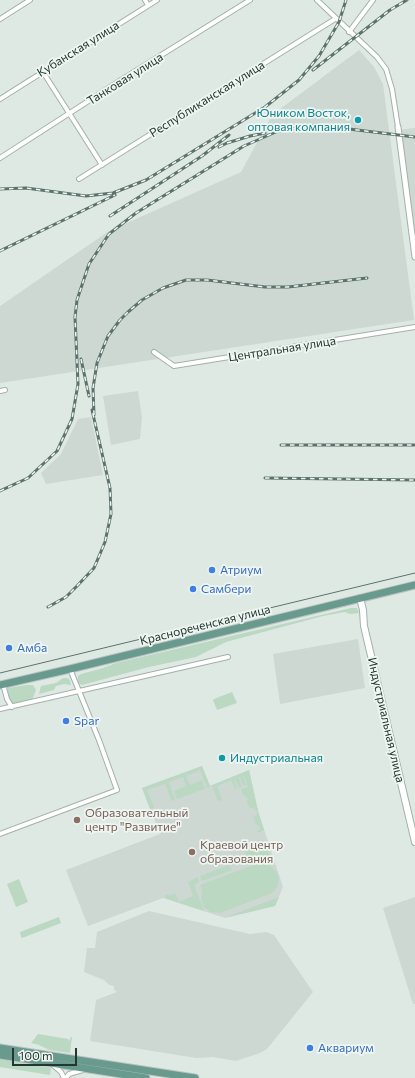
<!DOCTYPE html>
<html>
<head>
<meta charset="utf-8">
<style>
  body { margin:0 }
  #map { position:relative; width:415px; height:1078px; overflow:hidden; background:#dfe9e4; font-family:Commissioner,sans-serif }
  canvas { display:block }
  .scale { position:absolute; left:12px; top:1048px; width:65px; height:18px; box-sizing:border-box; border:2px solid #223731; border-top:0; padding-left:5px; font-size:12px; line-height:14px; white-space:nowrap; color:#223731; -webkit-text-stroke:3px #eff6f2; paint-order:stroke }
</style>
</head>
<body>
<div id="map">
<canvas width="415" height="1078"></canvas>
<div class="scale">100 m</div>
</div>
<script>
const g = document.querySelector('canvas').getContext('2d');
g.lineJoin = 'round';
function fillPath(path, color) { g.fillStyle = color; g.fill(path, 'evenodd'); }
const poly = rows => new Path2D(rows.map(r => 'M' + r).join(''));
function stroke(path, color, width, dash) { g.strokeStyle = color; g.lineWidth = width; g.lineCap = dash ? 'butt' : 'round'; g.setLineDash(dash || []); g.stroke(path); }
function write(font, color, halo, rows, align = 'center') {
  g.font = font + ' Commissioner,sans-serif'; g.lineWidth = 3.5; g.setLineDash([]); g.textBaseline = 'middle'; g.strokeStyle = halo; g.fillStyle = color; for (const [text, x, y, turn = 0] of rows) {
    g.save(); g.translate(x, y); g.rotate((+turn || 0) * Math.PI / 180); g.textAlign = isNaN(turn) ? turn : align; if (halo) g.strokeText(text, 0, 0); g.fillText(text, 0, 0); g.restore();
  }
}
fillPath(poly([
  [359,50,374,67,383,84,414,320,0,383,0,306,109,231,241,172,272,115],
  [415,128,415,245,398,130],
  [138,391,142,417,140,439,111,445,103,396],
  [91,417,103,475,46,484,41,473,61,454,78,419],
  [358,639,365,688,280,704,273,654],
  [202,766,210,786,249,770,258,811,283,887,275,906,225,918,163,898,88,926,66,870,160,834,142,788],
  [415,897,415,1004,413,1004,383,908],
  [149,911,250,934,266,932,274,935,313,992,267,1049,260,1053,236,1061,213,1057,196,1058,90,1041,96,1000,117,992,114,990,114,986,109,985,104,980,84,972,87,948,95,948,97,932]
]), '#cdd8d3');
fillPath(poly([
  [351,608,357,608,359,613,350,614,345,612,323,616,226,642,196,657,149,667,82,685,78,683,78,676,81,674,103,668,116,663],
  [63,678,67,678,70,680,71,685,64,684,56,686,54,690,39,694,41,686,56,683],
  [27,685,33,685,36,690,32,700,13,705,11,704,7,690,8,688],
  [232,692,237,703,217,710,213,700,214,699],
  [202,766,210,786,249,770,258,811,264,830,258,833,257,831,260,830,260,827,255,823,254,817,257,815,257,811,254,808,250,808,247,803,248,798,243,795,241,789,248,787,244,776,243,776,246,785,243,786,240,777,239,778,242,787,239,788,235,779,234,780,237,789,235,789,231,780,217,786,222,800,218,801,212,786,207,788,200,770,186,776,190,785,202,780,205,789,177,799,174,791,186,786,183,777,169,782,175,800,172,801,165,784,147,790,154,808,150,809,142,788],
  [265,843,270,855,250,863,245,851],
  [267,860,269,865,276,871,279,878,277,887,272,893,220,913,210,912,203,906,201,899,202,890,200,885],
  [229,865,232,870,202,881,200,876],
  [198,877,199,882,194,885,204,911,165,898,165,896,168,894,169,896,175,893,179,902,193,896,188,882],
  [19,879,28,902,16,907,7,884],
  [279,897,275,906,224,918],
  [59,917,61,923,22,938,21,937,20,932],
  [38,1034,68,1039,69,1041,71,1037,72,1037,70,1053,49,1050,39,1045,31,1043],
  [0,1059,51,1068,50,1075,0,1067]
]), '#bad8c2');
const minor = poly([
  [145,0,148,5],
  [317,0,377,57,386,69,392,89,398,127],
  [0,19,30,0],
  [349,32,373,0],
  [43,72,102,165],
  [0,99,157,0],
  [0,158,121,80,250,0],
  [79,179,335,19],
  [154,352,174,366,415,327],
  [0,391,5,390],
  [3,684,7,699,12,707],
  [0,709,228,657],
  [0,834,117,790,99,740,70,669],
  [52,1064,61,1072,64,1078],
  [66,1078,69,1074,83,1070]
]);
const tertiary = poly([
  [398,127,415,257]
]);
const secondary = poly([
  [360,598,363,610,364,626,415,842]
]);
const primary = poly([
  [0,685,70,669,415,585],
  [0,1048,195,1078],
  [0,1055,146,1078]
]);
stroke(minor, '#a3b0ab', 6);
stroke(tertiary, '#a3b0ab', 7);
stroke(secondary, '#9fb3ac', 8);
stroke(primary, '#bdc3c1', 9);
stroke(minor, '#fff', 4);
stroke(tertiary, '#fff', 5);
stroke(secondary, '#fff', 6);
stroke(primary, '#689a8d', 7);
stroke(poly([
  [0,673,415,573]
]), '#5c736d', 1);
const rail = poly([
  [313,70,390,10,407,0],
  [219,147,227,143,250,136,265,133],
  [0,189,26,188,86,196,113,193,146,180,265,107,299,80,319,56,339,22,346,0],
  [110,216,202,156,229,135],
  [0,251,115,195],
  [81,359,89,396],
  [94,415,93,388,97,363,108,336,120,320,128,312,142,300,163,288,186,280,207,280,265,287,288,287,367,278],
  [281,445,415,445],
  [265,478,415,480],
  [0,491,28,478,57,451,72,419,78,384,75,317,77,300,89,264,109,234,136,213,244,146,278,131,316,125,415,137],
  [48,607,66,597,77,586,94,568,105,542,111,514,110,488,92,410]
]);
stroke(rail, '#5c736d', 3);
stroke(rail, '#eff6f2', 1.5, [4.5]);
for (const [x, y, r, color] of [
  [358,120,4,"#0f9aa8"],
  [212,570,4,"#3f7fe0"],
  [193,589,4,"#3f7fe0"],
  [9,648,4,"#3f7fe0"],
  [66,721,4,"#3f7fe0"],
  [222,758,4,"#0f9aa8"],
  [77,820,4,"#8d6e63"],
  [192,852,4,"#8d6e63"],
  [310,1048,4,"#3f7fe0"]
]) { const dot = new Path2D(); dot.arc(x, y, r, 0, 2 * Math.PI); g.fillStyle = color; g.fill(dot); stroke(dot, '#eff6f2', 1.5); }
write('12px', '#223731', '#eff6f2', [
  ["Кубанская улица",78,49,-32],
  ["Танковая улица",125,79,-32],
  ["Республиканская улица",207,99,-32],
  ["Центральная улица",282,349,-9],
  ["Краснореченская улица",205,625,-14],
  ["Индустриальная улица",386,720,77]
]);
write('12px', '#0d838f', '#eff6f2', [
  ["Юником Восток,",350,113],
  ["оптовая компания",350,127],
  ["Индустриальная",230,758,"left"]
], 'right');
write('12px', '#366cbe', '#eff6f2', [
  ["Атриум",220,570],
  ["Самбери",201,589],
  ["Амба",17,648],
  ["Spar",74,721],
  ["Аквариум",318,1048]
], 'left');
write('12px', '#785e54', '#eff6f2', [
  ["Образовательный",85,813],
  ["центр \"Развитие\"",85,827],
  ["Краевой центр",200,845],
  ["образования",200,859]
], 'left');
</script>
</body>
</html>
